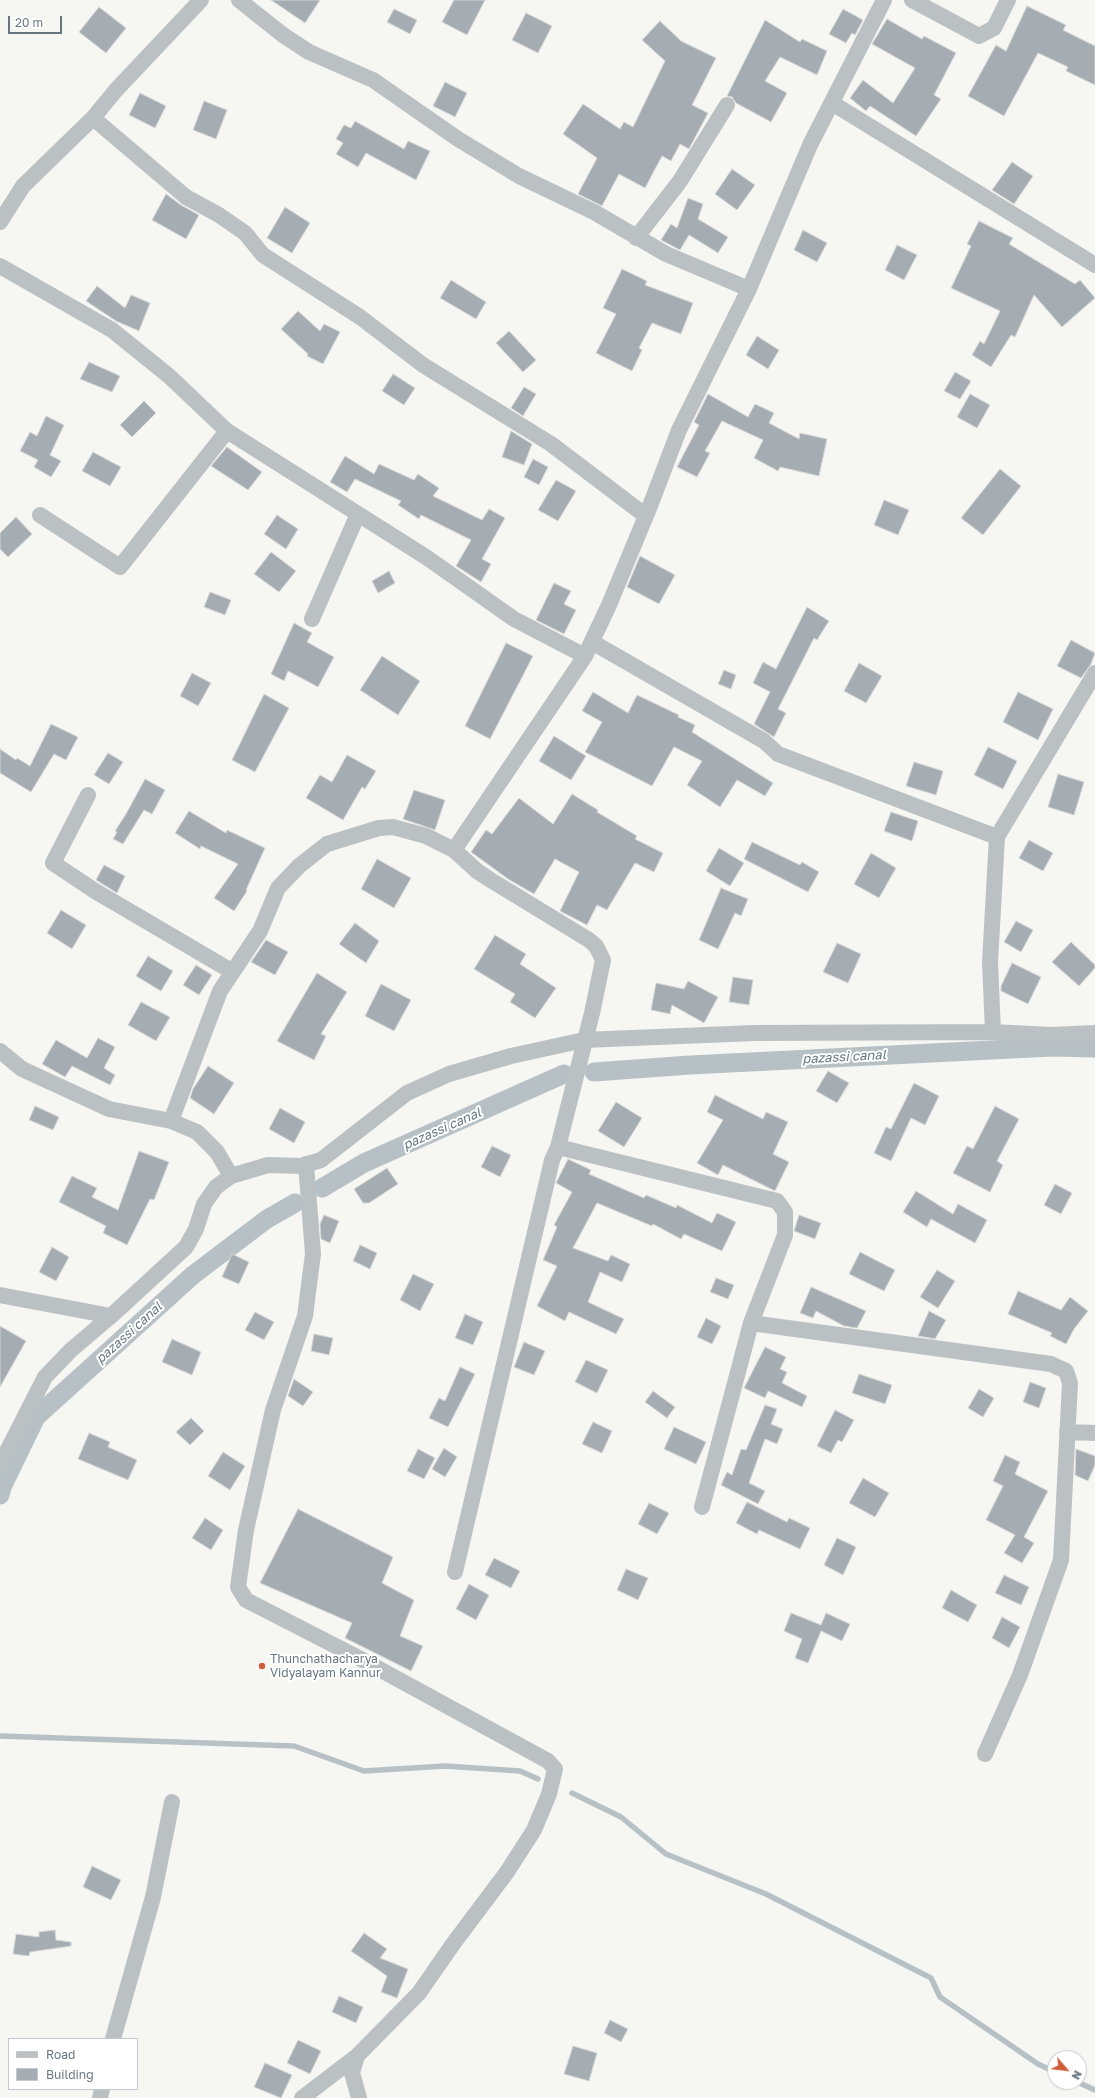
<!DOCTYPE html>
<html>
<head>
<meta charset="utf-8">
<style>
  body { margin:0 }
  #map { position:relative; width:1095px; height:2098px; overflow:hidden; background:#f6f6f3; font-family:"Golos Text",sans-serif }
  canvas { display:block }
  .legend { position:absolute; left:8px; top:2038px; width:130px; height:52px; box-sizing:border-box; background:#fff; border:1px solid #c3c8cd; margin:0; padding:5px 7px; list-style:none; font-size:12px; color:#687681 }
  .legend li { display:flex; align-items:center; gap:8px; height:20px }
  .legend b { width:20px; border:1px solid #c3c8cd }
  .north { position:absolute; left:1047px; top:2050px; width:40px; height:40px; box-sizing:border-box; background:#fff; border:1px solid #c3c8cd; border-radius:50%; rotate:118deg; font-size:11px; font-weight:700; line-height:16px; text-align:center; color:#687681 }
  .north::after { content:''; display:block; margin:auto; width:14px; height:18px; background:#d05d39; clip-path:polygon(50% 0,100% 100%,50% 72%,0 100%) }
  .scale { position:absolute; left:8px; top:16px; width:54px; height:18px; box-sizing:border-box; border:2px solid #687681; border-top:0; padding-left:5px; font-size:12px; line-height:14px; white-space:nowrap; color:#687681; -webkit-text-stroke:3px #fff; paint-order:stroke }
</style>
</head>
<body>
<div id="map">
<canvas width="1095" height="2098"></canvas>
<ul class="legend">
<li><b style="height:5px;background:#bbc0c3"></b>Road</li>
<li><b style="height:11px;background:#a6adb2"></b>Building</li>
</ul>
<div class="north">N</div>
<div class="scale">20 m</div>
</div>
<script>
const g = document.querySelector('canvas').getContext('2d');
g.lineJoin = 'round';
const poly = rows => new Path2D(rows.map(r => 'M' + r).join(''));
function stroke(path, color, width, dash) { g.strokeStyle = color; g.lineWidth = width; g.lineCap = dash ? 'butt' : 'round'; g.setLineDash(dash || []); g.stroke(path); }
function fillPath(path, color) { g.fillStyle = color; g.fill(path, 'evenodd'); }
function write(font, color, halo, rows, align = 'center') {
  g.font = font + ' "Golos Text",sans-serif'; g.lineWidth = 4; g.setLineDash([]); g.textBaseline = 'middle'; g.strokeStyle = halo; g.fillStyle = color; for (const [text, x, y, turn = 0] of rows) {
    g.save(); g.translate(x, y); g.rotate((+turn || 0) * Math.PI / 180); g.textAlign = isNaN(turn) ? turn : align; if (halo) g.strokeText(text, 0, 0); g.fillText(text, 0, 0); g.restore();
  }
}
stroke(poly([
  [0,1736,294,1746,364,1771,445,1766,520,1771,538,1779],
  [572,1793,621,1817,666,1854,766,1894,931,1978,940,1997,1038,2064,1055,2072],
  [1077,2082,1095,2090]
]), '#b7c1c5', 5.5);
stroke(poly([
  [594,1072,690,1065,1052,1047,1095,1048],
  [322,1188,364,1163,564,1074],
  [0,1495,2,1487,36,1417,193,1275,267,1219,295,1203]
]), '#b7c1c5', 19);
const building = poly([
  [271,0,320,0,305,23,271,0],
  [454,0,485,0,467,35,442,22,454,0],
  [1027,6,1066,25,1063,30,1095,46,1095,85,1066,71,1068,67,1038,53,1004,116,968,96,996,45,1006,51,1027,6],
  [99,7,126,28,106,53,79,32,99,7],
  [394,9,417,20,410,34,387,22,394,9],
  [843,9,863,20,855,35,852,33,846,43,829,34,843,9],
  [526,13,552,26,538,53,512,40,526,13],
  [887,19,922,39,924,36,956,53,934,95,941,99,916,136,870,106,866,111,850,98,863,80,893,103,915,68,872,44,887,19],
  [765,20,800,42,802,39,827,51,817,75,780,57,765,81,787,93,771,122,736,103,732,97,727,96,765,20],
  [660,21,681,41,716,58,692,105,708,113,689,149,680,144,671,161,662,156,645,188,619,174,602,206,578,194,597,158,563,134,583,104,620,129,624,122,633,127,665,61,642,40,660,21],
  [445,82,467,93,455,117,433,106,445,82],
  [140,93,166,106,155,128,129,115,140,93],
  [204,101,227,110,216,139,193,130,204,101],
  [355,121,404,149,408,141,430,151,416,180,366,153,358,167,336,154,343,143,336,139,344,125,351,128,355,121],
  [1012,162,1033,176,1014,204,992,190,1012,162],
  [732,169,755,185,737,210,715,194,732,169],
  [166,194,181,205,199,215,186,239,152,220,166,194],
  [688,198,703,204,698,219,728,237,718,253,689,235,680,250,661,240,671,224,677,228,688,198],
  [285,207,310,223,292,253,267,238,285,207],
  [979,221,1013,238,1009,244,1075,284,1080,280,1095,298,1062,327,1034,295,1015,337,1011,335,991,367,972,355,980,341,984,344,1000,311,951,288,971,246,967,244,979,221],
  [803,230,827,243,817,262,794,250,803,230],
  [897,245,917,255,904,280,885,270,897,245],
  [622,269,647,281,645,285,693,303,681,334,652,323,639,348,642,350,632,371,596,353,616,314,603,308,622,269],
  [451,280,486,302,476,319,440,298,451,280],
  [97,286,125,308,131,295,150,303,139,331,116,321,86,301,97,286],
  [298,311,320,331,324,324,340,332,323,364,307,356,308,354,281,329,298,311],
  [509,331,536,360,523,372,496,343,509,331],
  [757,336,779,350,768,369,746,355,757,336],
  [89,362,120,376,112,392,80,379,89,362],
  [955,372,971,381,960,399,944,391,955,372],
  [393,374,415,388,404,405,382,391,393,374],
  [524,387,536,394,523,416,511,408,524,387],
  [708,394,748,417,755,404,774,413,769,423,799,439,800,433,827,439,819,476,780,467,778,471,754,458,763,440,722,421,705,451,710,453,697,477,677,467,699,425,694,422,708,394],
  [970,394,990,405,977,428,957,417,970,394],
  [144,401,156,413,132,437,120,425,144,401],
  [46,416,64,425,50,455,61,461,51,477,34,467,38,460,20,451,30,432,37,436,46,416],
  [511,431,532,444,524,465,502,457,511,431],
  [227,447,262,472,248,490,211,466,227,447],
  [93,452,121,467,110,486,82,471,93,452],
  [345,456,374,474,379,464,414,480,418,474,439,488,433,496,482,520,489,509,505,518,482,559,491,564,481,582,456,566,471,540,421,515,419,519,398,505,401,501,355,479,347,492,330,482,345,456],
  [533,459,548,467,539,485,524,477,533,459],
  [1000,469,1021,486,983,535,961,518,1000,469],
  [556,480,576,491,558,521,538,510,556,480],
  [884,500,909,510,898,535,874,525,884,500],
  [277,515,298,529,286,549,264,534,277,515],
  [16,517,32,534,8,557,0,549,0,533,16,517],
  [271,552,296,571,279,592,254,574,271,552],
  [640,556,675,575,659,604,627,587,640,556],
  [389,571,395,583,378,593,372,581,389,571],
  [554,583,571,591,564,604,576,610,564,634,536,620,554,583],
  [210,592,231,600,225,615,204,607,210,592],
  [807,607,829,621,817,640,814,638,778,709,786,713,774,737,754,724,770,692,753,683,763,662,776,669,807,607],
  [294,623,312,633,307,642,334,657,318,687,288,671,284,681,271,674,294,623],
  [1071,640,1095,653,1091,664,1081,678,1057,666,1071,640],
  [506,643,533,656,490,739,465,726,506,643],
  [382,656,420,681,398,715,360,690,382,656],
  [859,663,882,676,866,703,844,691,859,663],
  [724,670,736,675,731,689,718,684,724,670],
  [192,673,211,683,198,706,180,696,192,673],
  [593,692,628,713,637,695,679,715,678,717,695,725,692,732,773,783,765,796,737,780,720,807,687,785,702,761,674,747,652,786,585,752,602,722,582,711,593,692],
  [1018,692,1053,709,1038,740,1003,722,1018,692],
  [264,694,289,708,255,772,232,760,264,694],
  [51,724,78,737,66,760,54,754,31,792,0,773,0,749,16,760,17,758,30,766,51,724],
  [554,736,586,756,571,780,539,761,554,736],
  [988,747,1017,761,1003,789,974,775,988,747],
  [108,753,123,762,109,784,94,775,108,753],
  [347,755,376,771,365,789,362,787,343,820,306,798,320,775,332,782,347,755],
  [914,762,943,771,936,795,906,786,914,762],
  [1058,774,1084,782,1074,815,1048,807,1058,774],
  [145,779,165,790,152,814,144,810,123,844,113,839,117,832,115,831,126,814,145,779],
  [414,790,445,800,435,830,403,819,414,790],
  [572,794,598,810,597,812,637,836,635,839,663,853,654,872,635,863,607,910,597,905,587,925,560,911,579,872,555,859,534,894,508,879,471,852,486,830,492,834,519,798,553,824,572,794],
  [189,811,226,833,227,830,265,848,246,890,247,891,234,911,214,898,238,864,201,846,200,849,175,833,189,811],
  [891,812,918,821,912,841,884,831,891,812],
  [1029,840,1053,853,1043,871,1019,858,1029,840],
  [752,842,800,865,802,862,819,872,808,892,744,859,752,842],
  [719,848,744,863,730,886,706,871,719,848],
  [871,853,896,868,879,898,854,884,871,853],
  [377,859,411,878,394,908,361,889,377,859],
  [104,865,125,876,117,893,96,880,104,865],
  [721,888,748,899,741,916,735,913,718,949,699,940,721,888],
  [61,910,86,925,72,949,47,933,61,910],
  [1016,921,1033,930,1021,952,1004,942,1016,921],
  [355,923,379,941,366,963,339,944,355,923],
  [495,935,526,954,520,964,556,988,535,1018,510,1002,515,994,474,969,495,935],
  [266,940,288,952,275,975,251,962,266,940],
  [1071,942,1095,965,1095,968,1079,986,1052,962,1071,942],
  [837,943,861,954,848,983,823,972,837,943],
  [148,956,173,971,161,991,136,976,148,956],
  [1012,963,1041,977,1028,1004,1001,991,1001,986,1012,963],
  [196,965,212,975,199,995,183,985,196,965],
  [317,973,347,992,321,1034,326,1036,314,1060,277,1041,317,973],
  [733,977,753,980,749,1005,729,1002,733,977],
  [688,981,718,997,704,1023,672,1005,670,1014,651,1010,656,983,684,989,688,981],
  [381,984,411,1000,394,1031,365,1016,381,984],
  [141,1002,170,1017,156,1041,128,1025,141,1002],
  [98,1038,115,1047,104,1068,115,1075,110,1085,72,1066,65,1077,42,1064,56,1040,87,1058,98,1038],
  [208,1066,234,1083,214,1114,190,1098,193,1089,208,1066],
  [828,1071,849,1083,837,1103,816,1091,828,1071],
  [914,1083,939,1096,925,1125,911,1118,891,1161,874,1153,886,1127,891,1129,914,1083],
  [715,1095,763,1119,766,1112,788,1122,773,1154,789,1162,775,1191,723,1165,718,1175,697,1163,723,1120,707,1112,715,1095],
  [616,1102,642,1118,624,1147,598,1131,616,1102],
  [35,1106,59,1117,53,1130,29,1120,35,1106],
  [995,1106,1019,1119,997,1161,1003,1165,990,1192,953,1173,967,1146,973,1149,995,1106],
  [280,1108,305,1122,294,1143,269,1129,280,1108],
  [492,1146,511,1155,500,1177,481,1167,492,1146],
  [139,1151,169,1162,154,1200,150,1199,127,1245,103,1233,106,1226,59,1202,72,1176,97,1188,92,1197,118,1210,139,1151],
  [568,1159,591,1170,589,1174,644,1198,646,1195,676,1208,677,1205,712,1223,717,1213,736,1222,722,1251,684,1234,681,1239,653,1224,652,1226,597,1203,573,1248,608,1261,611,1255,630,1264,622,1282,600,1272,588,1302,624,1319,616,1334,569,1312,565,1321,537,1306,557,1266,543,1260,557,1227,554,1225,572,1192,556,1183,568,1159],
  [387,1168,398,1184,369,1203,363,1203,354,1189,387,1168],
  [1055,1184,1072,1193,1061,1214,1044,1205,1055,1184],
  [916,1191,953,1214,958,1204,987,1220,975,1243,931,1219,927,1227,903,1212,916,1191],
  [324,1215,339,1221,330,1243,321,1239,320,1224,324,1215],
  [799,1215,821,1223,815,1239,794,1231,799,1215],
  [360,1245,377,1253,370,1269,353,1261,360,1245],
  [52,1247,69,1257,56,1281,39,1272,52,1247],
  [860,1252,895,1270,884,1291,849,1274,860,1252],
  [232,1254,249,1262,239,1284,222,1277,232,1254],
  [937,1270,955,1281,938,1308,920,1297,937,1270],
  [413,1274,434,1284,420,1311,400,1300,413,1274],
  [716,1278,734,1285,728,1299,710,1292,716,1278],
  [811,1287,866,1311,857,1328,844,1326,816,1311,813,1318,800,1313,811,1287],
  [1018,1291,1061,1310,1070,1297,1088,1311,1074,1329,1066,1344,1050,1336,1052,1333,1008,1314,1018,1291],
  [929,1311,946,1320,935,1339,918,1336,929,1311],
  [255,1312,274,1322,264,1340,245,1330,255,1312],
  [465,1314,483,1322,473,1345,455,1338,465,1314],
  [706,1318,721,1326,712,1344,697,1337,706,1318],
  [0,1326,26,1341,0,1387,0,1326],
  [314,1334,333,1338,329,1355,311,1351,314,1334],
  [172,1339,201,1352,192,1375,162,1362,172,1339],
  [524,1342,545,1351,534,1375,514,1367,524,1342],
  [765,1347,786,1357,780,1369,787,1372,782,1383,807,1396,802,1407,768,1391,765,1398,744,1388,765,1347],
  [586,1360,608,1370,597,1393,575,1382,586,1360],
  [460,1367,475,1374,448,1427,429,1418,439,1398,445,1401,460,1367],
  [859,1374,892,1385,885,1404,852,1393,859,1374],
  [294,1379,313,1392,303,1406,288,1396,294,1379],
  [1030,1382,1046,1388,1039,1408,1023,1402,1030,1382],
  [979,1389,994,1398,983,1417,968,1408,979,1389],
  [653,1391,675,1407,667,1418,645,1402,653,1391],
  [765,1405,777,1409,771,1424,783,1429,777,1444,765,1439,749,1483,765,1491,758,1504,721,1485,727,1472,732,1475,741,1449,746,1450,765,1405],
  [835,1410,854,1420,842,1442,838,1440,831,1453,817,1446,835,1410],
  [191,1418,204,1431,190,1445,176,1432,191,1418],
  [593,1422,612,1431,602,1453,582,1444,593,1422],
  [674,1427,706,1442,696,1464,664,1449,674,1427],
  [89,1433,110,1442,108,1447,137,1460,128,1480,78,1459,89,1433],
  [444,1448,457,1457,445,1477,432,1469,444,1448],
  [418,1449,435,1458,424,1479,407,1471,418,1449],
  [1076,1449,1095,1456,1095,1465,1088,1481,1075,1475,1076,1449],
  [223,1452,245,1466,230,1490,208,1476,223,1452],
  [1005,1455,1020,1462,1015,1474,1048,1491,1024,1537,1034,1543,1022,1563,1004,1553,1015,1535,986,1520,1003,1486,993,1481,1005,1455],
  [863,1478,889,1493,875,1517,849,1503,863,1478],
  [747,1502,787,1522,789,1518,810,1528,800,1549,759,1530,757,1534,736,1523,747,1502],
  [649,1503,669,1513,657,1534,638,1524,649,1503],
  [298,1509,393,1557,382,1583,414,1600,400,1636,423,1646,411,1671,345,1638,352,1623,260,1583,298,1509],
  [205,1518,223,1530,211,1550,192,1538,205,1518],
  [837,1538,856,1547,843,1575,824,1565,837,1538],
  [494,1558,520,1571,511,1588,485,1575,494,1558],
  [626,1569,648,1578,638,1600,617,1590,626,1569],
  [1004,1575,1029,1587,1021,1605,995,1593,1004,1575],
  [469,1584,489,1595,476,1620,456,1609,469,1584],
  [951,1590,977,1605,968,1622,942,1608,951,1590],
  [791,1613,821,1625,826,1613,850,1624,842,1641,821,1631,808,1663,795,1658,802,1639,784,1631,791,1613],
  [1002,1617,1020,1627,1009,1648,992,1638,1002,1617],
  [92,1866,121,1880,111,1900,83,1887,92,1866],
  [55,1930,56,1940,71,1942,71,1946,30,1952,29,1956,13,1954,16,1934,39,1937,39,1932,55,1930],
  [364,1933,387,1949,380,1958,408,1969,397,1998,381,1992,387,1976,351,1951,364,1933],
  [339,1996,363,2007,356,2023,332,2012,339,1996],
  [610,2020,628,2029,621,2042,604,2033,610,2020],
  [298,2040,321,2051,310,2074,287,2063,298,2040],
  [573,2046,597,2053,589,2081,564,2074,573,2046],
  [265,2063,292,2075,281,2098,254,2087,265,2063]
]);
fillPath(building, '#a6adb2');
stroke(building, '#d7d7d6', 1);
stroke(poly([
  [239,0,283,35,309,52,373,80,458,139,519,176,594,212,666,254,749,289],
  [912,0,979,36,994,28,1008,0],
  [832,103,1095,265],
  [93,118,186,197,219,215,245,233,263,255,360,317,423,365,551,444,646,516],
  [0,222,23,186,93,118,116,90,201,0],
  [636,238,680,181,727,105],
  [0,266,112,330,169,376,227,431,426,557,514,619,585,656],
  [40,515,120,567,227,431],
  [312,619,358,514],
  [592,642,764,741,778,754,997,837,1095,673],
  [88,795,53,863,95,891,233,972],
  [454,850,477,871,489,879,589,940,596,946,603,960,592,1013,558,1147,552,1160,455,1572],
  [993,1032,990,962,997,837],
  [0,1051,22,1069,109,1109,171,1121,220,991,260,931,278,888,299,866,327,844,379,828,393,827,426,836,454,850,585,656,609,605,650,506,679,430,749,289,810,145,884,0],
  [171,1121,197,1132,217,1152,231,1176,268,1165,301,1166,321,1160,407,1093,449,1074,511,1056,584,1040,754,1033,993,1032,1051,1035,1095,1033],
  [558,1147,777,1201,785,1212,785,1235,751,1323,702,1507],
  [306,1164,313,1254,305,1316,273,1410,246,1530,238,1587,246,1600,359,1658,548,1761,555,1769,549,1794,534,1830,507,1872,453,1944,419,1993,357,2056,352,2073,359,2098],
  [0,1295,111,1316],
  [751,1323,1051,1364,1066,1371,1070,1383,1061,1560,1020,1675,985,1754],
  [1067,1432,1095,1433],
  [0,1465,45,1377,71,1350,111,1316,186,1247,196,1229,204,1204,216,1187,231,1176],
  [113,2039,153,1897,172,1802],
  [100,2098,102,2089],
  [302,2098,357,2056]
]), '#bbc0c3', 16);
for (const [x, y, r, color] of [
  [262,1666,4,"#d05d39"]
]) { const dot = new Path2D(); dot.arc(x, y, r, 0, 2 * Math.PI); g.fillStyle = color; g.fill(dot); stroke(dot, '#fff', 1.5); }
write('12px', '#687681', '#fff', [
  ["Thunchathacharya",270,1659],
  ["Vidyalayam Kannur",270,1673]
], 'left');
write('italic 13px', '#64777d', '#fff', [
  ["pazassi canal",844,1057,-3],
  ["pazassi canal",442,1129,-24],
  ["pazassi canal",129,1333,-42]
]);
</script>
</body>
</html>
